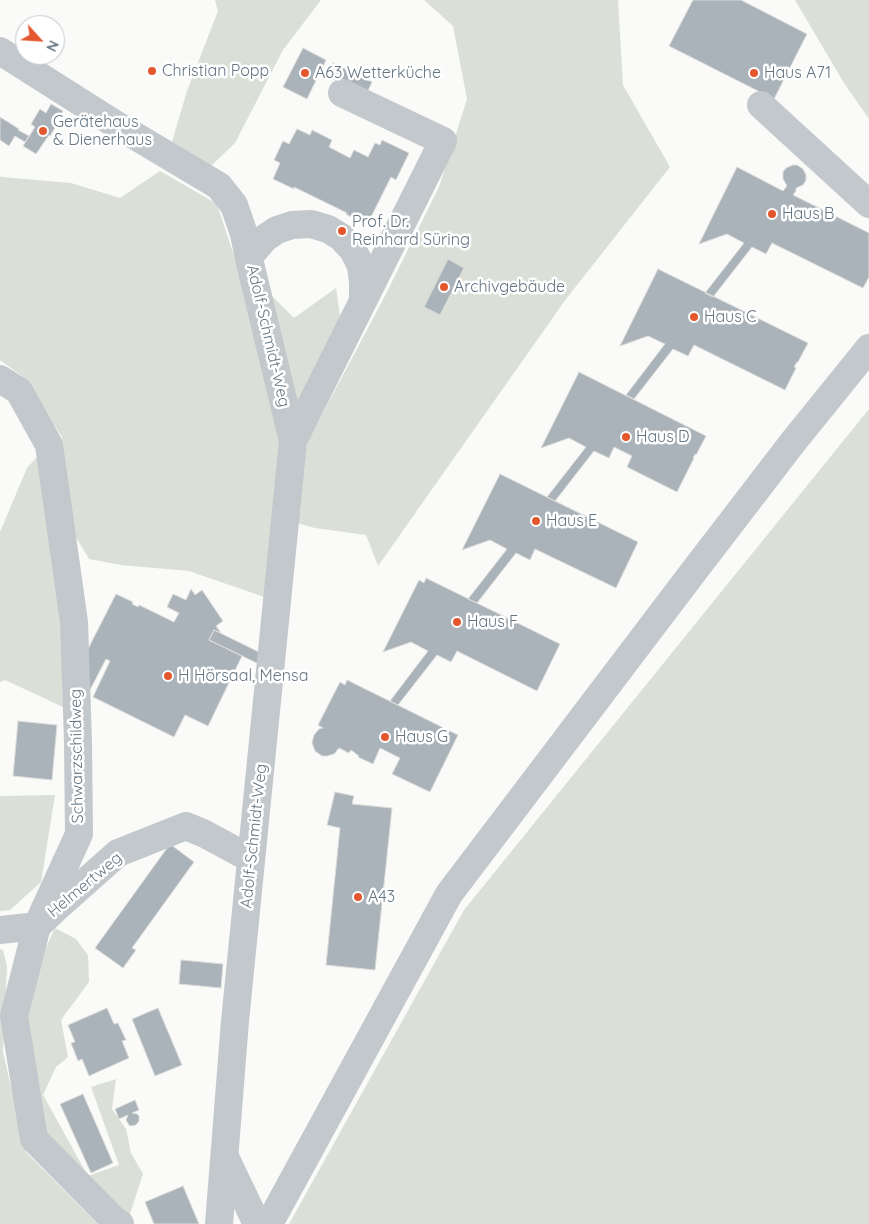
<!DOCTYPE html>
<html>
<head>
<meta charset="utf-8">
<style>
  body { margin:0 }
  #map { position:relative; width:869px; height:1224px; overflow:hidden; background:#fafaf8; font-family:Quicksand,sans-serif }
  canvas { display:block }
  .north { position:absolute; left:15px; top:15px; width:50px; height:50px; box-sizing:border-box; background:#fff; border:1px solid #c1c8cd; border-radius:50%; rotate:116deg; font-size:14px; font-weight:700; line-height:20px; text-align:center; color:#657683 }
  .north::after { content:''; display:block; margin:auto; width:18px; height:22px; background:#e4572e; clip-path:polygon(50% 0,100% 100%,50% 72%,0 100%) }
</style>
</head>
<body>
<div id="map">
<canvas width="869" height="1224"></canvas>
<div class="north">N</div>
</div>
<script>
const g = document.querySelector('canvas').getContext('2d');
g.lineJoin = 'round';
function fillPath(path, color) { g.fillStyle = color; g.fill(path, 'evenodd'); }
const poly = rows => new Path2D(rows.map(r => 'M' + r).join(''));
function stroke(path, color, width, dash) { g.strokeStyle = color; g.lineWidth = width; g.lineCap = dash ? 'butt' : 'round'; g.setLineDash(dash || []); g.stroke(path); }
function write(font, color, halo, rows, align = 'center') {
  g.font = font + ' Quicksand,sans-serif'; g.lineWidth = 5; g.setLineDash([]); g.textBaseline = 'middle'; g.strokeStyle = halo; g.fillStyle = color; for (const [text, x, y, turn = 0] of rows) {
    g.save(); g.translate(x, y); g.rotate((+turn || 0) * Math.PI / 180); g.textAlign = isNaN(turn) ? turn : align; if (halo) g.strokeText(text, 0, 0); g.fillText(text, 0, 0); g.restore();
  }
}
fillPath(poly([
  [215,0,321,0,283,50,235,143,211,166,171,145,187,91,218,11],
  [424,0,618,0,623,85,670,167,566,299,378,566,366,535,315,528,293,522,307,443,386,294,439,187,467,99,453,26],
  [795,0,869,0,869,119,844,83],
  [160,171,217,204,235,259,294,318,336,288,340,316,303,401,267,598,189,571,121,565,89,559,70,527,62,437,22,376,0,360,0,176,2,177,71,183,120,198],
  [869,409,869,1224,289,1224,464,910],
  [38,456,60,585,63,707,5,680,0,682,0,532,27,468],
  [55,795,41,882,10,910,0,911,0,796],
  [55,928,76,939,88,955,89,982,61,1020,68,1057,56,1067,43,1095,88,1176,119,1165,91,1087,116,1079,112,1109,126,1129,131,1153,143,1174,129,1217,42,1137,25,1025,30,983],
  [0,949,3,950,7,966,3,1052,26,1152,98,1224,0,1224]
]), '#dadfd7');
const building = poly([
  [693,0,741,0,807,34,774,99,669,46,693,0],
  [303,48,326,60,307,99,283,87,303,48],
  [333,63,372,82,366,95,327,76,333,63],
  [51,104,63,111,58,121,59,121,50,136,49,135,36,154,23,146,35,127,31,124,40,109,46,113,51,104],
  [0,117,19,129,18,130,29,136,25,142,15,136,9,146,0,140,0,117],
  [297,129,310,135,312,130,332,140,329,147,350,158,354,150,368,157,375,143,380,145,382,140,409,153,396,180,391,177,367,225,346,214,347,213,294,187,294,189,273,179,280,163,274,160,283,141,289,144,297,129],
  [793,165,797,165,803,169,806,175,806,180,803,185,796,188,796,191,793,195,869,233,869,277,863,288,772,243,766,254,752,247,713,297,705,293,744,243,727,234,699,244,737,167,783,191,787,186,783,179,783,172,786,168,793,165],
  [448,259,464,268,440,315,424,307,448,259],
  [658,269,808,343,798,362,797,362,794,367,796,368,785,390,694,345,688,356,673,349,634,399,626,395,665,344,648,336,620,346,658,269],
  [579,372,706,436,696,455,695,454,693,458,694,458,677,492,627,467,632,456,614,447,609,458,594,451,555,501,547,497,586,447,569,438,541,448,579,372],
  [500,474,638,542,616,588,535,549,530,560,516,553,477,603,468,599,507,549,490,540,462,550,500,474],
  [426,578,560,644,537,691,457,651,451,662,437,655,398,705,390,701,428,651,411,642,383,652,419,580,424,583,426,578],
  [191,589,195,595,202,590,223,621,216,626,221,633,214,630,209,640,242,656,208,726,185,715,174,737,93,697,110,661,106,659,90,690,86,653,116,594,133,602,132,604,138,607,139,605,174,622,179,613,167,607,173,594,186,600,191,589],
  [214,630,269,657,265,667,209,640,214,630],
  [347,680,458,735,430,792,392,774,400,758,380,748,373,764,358,757,359,756,351,750,349,753,339,748,334,754,327,756,322,756,315,751,312,743,314,735,319,729,323,728,318,725,340,682,345,685,347,680],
  [18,721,57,725,52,780,13,776,18,721],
  [335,792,354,796,352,804,392,808,375,970,326,965,340,828,327,825,335,792],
  [170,844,194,862,132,948,136,950,123,968,95,948,170,844],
  [181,960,223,964,221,988,179,984,181,960],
  [107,1008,114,1024,118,1023,126,1040,122,1041,129,1058,89,1076,82,1059,78,1061,71,1043,75,1042,68,1025,107,1008],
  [158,1008,182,1065,155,1076,132,1019,158,1008],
  [83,1094,113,1163,91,1173,60,1104,83,1094],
  [135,1100,139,1110,132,1113,137,1114,139,1116,139,1121,136,1125,131,1126,129,1125,126,1120,128,1115,119,1119,115,1109,135,1100],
  [183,1186,199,1224,154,1224,145,1202,183,1186]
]);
fillPath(building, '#aab3b9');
stroke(building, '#dcdcda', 1);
stroke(poly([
  [0,51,115,124,219,186,234,205,244,234,249,259],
  [342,93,443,141,293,441,249,259,252,253,265,238,277,230,292,225,311,224,328,229,341,237,353,250,361,266,363,282,363,300],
  [761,105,869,204],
  [0,379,19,391,49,445,74,622,78,742,79,834,37,926,14,1016,34,1139,114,1220,120,1224],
  [0,930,37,926,56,908,118,853,186,826,205,834,251,859],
  [225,1157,257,1224],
  [219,1224,235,1021,293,441],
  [269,1224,449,894,694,571,793,442,869,348]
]), '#c3c8cc', 28);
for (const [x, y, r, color] of [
  [152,71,5,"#e4572e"],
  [305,73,5,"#e4572e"],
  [754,73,5,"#e4572e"],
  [43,131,5,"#e4572e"],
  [772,214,5,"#e4572e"],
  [342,231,5,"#e4572e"],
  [444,287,5,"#e4572e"],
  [694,317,5,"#e4572e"],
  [626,437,5,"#e4572e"],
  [536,521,5,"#e4572e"],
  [457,622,5,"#e4572e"],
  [168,676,5,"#e4572e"],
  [385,737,5,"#e4572e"],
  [358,897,5,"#e4572e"]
]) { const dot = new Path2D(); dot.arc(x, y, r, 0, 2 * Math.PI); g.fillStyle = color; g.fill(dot); stroke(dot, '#fff', 2); }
write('16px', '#657683', '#fff', [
  ["Christian Popp",162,71],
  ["A63 Wetterküche",315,73],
  ["Haus A71",764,73],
  ["Gerätehaus",53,122],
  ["& Dienerhaus",53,140],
  ["Haus B",782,214],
  ["Prof. Dr.",352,222],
  ["Reinhard Süring",352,240],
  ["Archivgebäude",454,287],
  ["Haus C",704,317],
  ["Haus D",636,437],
  ["Haus E",546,521],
  ["Haus F",467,622],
  ["H Hörsaal, Mensa",178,676],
  ["Haus G",395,737],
  ["A43",368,897]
], 'left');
write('16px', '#657683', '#fff', [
  ["Adolf-Schmidt-Weg",268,336,77],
  ["Schwarzschildweg",77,756,-91],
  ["Adolf-Schmidt-Weg",254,836,-84],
  ["Helmertweg",85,885,-40]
]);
</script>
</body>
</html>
